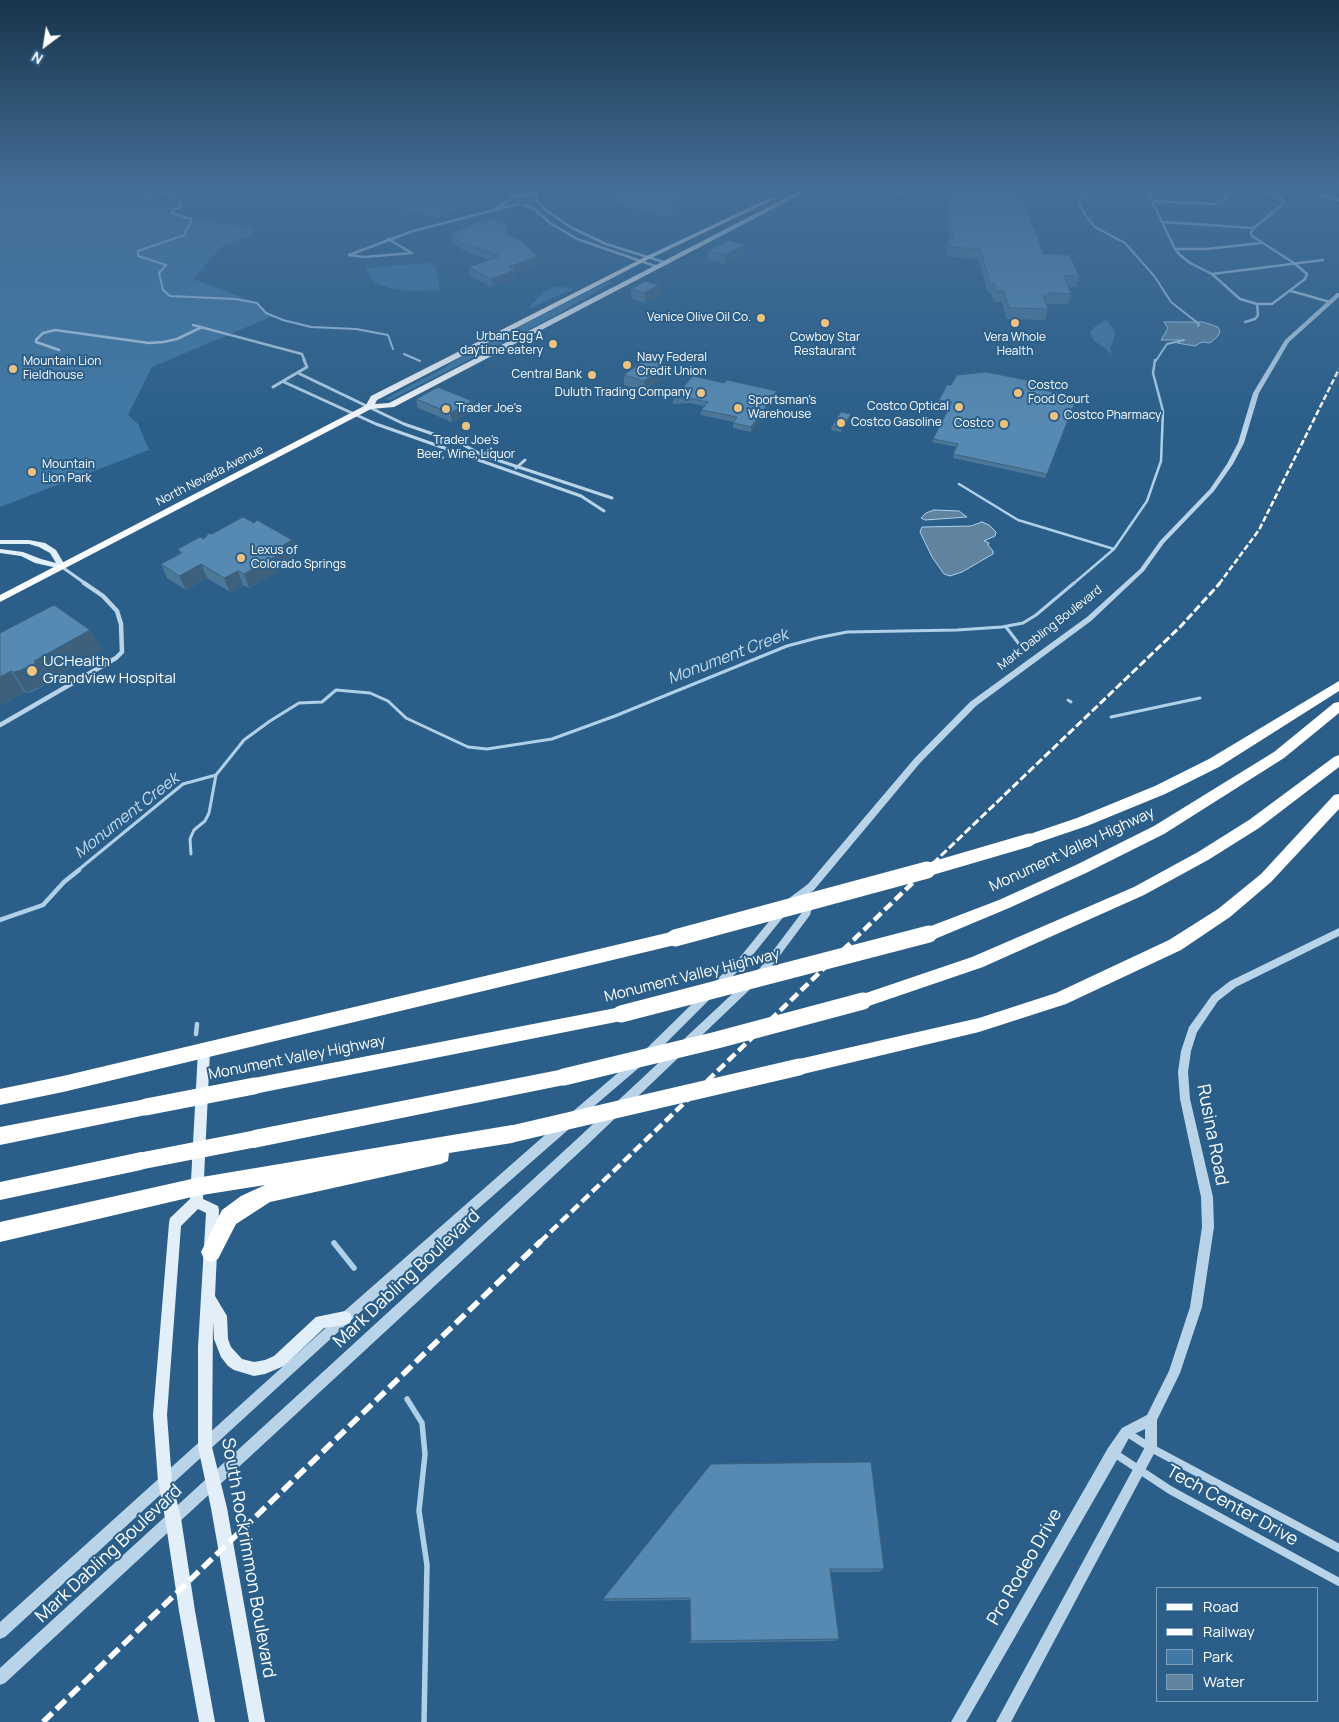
<!DOCTYPE html>
<html>
<head>
<meta charset="utf-8">
<style>
  body { margin:0 }
  #map { position:relative; width:1339px; height:1722px; overflow:hidden; background:#2b5f89; font-family:Manrope,sans-serif }
  canvas { display:block }
  .legend { position:absolute; left:1156px; top:1587px; width:162px; height:115px; box-sizing:border-box; background:#2b5f89; border:1px solid #809fb8; margin:0; padding:6px 9px; list-style:none; font-size:15px; color:#fff }
  .legend li { display:flex; align-items:center; gap:10px; height:25px }
  .legend b { width:25px; border:1px solid #809fb8 }
  .north { position:absolute; left:20px; top:20px; width:50px; height:50px; -webkit-text-stroke:4px #2b5f89; paint-order:stroke; rotate:211deg; font-size:14px; font-weight:700; line-height:20px; text-align:center; color:#fff }
  .north::after { content:''; display:block; margin:auto; width:18px; height:22px; background:#fff; clip-path:polygon(50% 0,100% 100%,50% 72%,0 100%) }
</style>
</head>
<body>
<div id="map">
<canvas width="1339" height="1722"></canvas>
<ul class="legend">
<li><b style="height:6px;background:#fbfcfe"></b>Road</li>
<li><b style="height:6px;background:#fff"></b>Railway</li>
<li><b style="height:14px;background:#4079a5"></b>Park</li>
<li><b style="height:14px;background:#60839f"></b>Water</li>
</ul>
<div class="north">N</div>
</div>
<script>
const g = document.querySelector('canvas').getContext('2d');
g.lineJoin = 'round';
function fillPath(path, color) { g.fillStyle = color; g.fill(path, 'evenodd'); }
const poly = rows => new Path2D(rows.map(r => 'M' + r).join(''));
function stroke(path, color, width, dash) { g.strokeStyle = color; g.lineWidth = width; g.lineCap = dash ? 'butt' : 'round'; g.setLineDash(dash || []); g.stroke(path); }
function write(font, color, halo, rows, align = 'center') {
  g.font = font + ' Manrope,sans-serif'; g.lineWidth = 4; g.setLineDash([]); g.textBaseline = 'middle'; g.strokeStyle = halo; g.fillStyle = color; for (const [text, x, y, turn = 0] of rows) {
    g.save(); g.translate(x, y); g.rotate((+turn || 0) * Math.PI / 180); g.textAlign = isNaN(turn) ? turn : align; if (halo) g.strokeText(text, 0, 0); g.fillText(text, 0, 0); g.restore();
  }
}
fillPath(poly([
  [0,189,132,189,149,195,172,213,192,219,256,228,248,237,222,246,193,279,257,303,266,312,273,316,152,367,128,415,138,424,149,450,0,507],
  [425,189,491,189,437,218,390,206],
  [430,263,436,267,440,290,410,291,390,288,375,283,367,271,367,268],
  [609,281,612,283,551,318,390,400,385,399,442,369,462,356],
  [556,286,574,289,547,300,532,308,529,307,543,293],
  [1105,320,1108,321,1115,331,1115,336,1110,348,1112,357,1106,349,1094,341,1090,333,1093,328]
]), '#4079a5');
const water = poly([
  [1164,322,1203,322,1218,327,1220,331,1218,336,1210,343,1202,342,1195,346,1177,343,1181,340,1161,340,1168,328,1164,322],
  [934,510,959,511,967,517,925,520,921,518,926,513,934,510],
  [982,522,989,525,996,532,995,536,984,541,989,543,988,545,993,551,993,554,962,572,950,576,944,574,932,557,920,532,922,527,971,526,982,522]
]);
fillPath(water, '#60839f');
stroke(water, '#aed0e8', 1);
stroke(poly([
  [135,189,149,195,170,194,179,200,181,207,173,210,172,213,192,219,184,235,138,251,138,256,166,265,159,273,163,290,170,296,235,299,257,303,266,313,283,320,311,327,356,329,388,335,393,349],
  [1092,189,1086,192,1078,202,1085,215,1095,227,1125,243,1155,277,1171,302,1199,324,1198,326],
  [404,354,420,361],
  [1155,362,1167,344,1184,340]
]), '#aed0e8', 2);
stroke(poly([
  [959,484,1018,520,1114,549],
  [1073,584,1114,549,1147,501,1161,461,1163,411,1153,373,1155,360]
]), '#aed0e8', 2.5);
stroke(poly([
  [1006,627,1019,644],
  [1068,700,1071,702],
  [1111,717,1200,698],
  [191,854,190,839,194,830,205,821,209,813,216,775],
  [77,871,183,784,216,775,244,740,270,721,299,703,322,702,336,690,370,693,388,701,406,718,468,747,487,749,552,739,615,716,787,646,817,638,847,632,957,630,1002,627,1023,623,1036,615,1074,583]
]), '#aed0e8', 3);
stroke(poly([
  [0,920,43,905,64,882,79,870],
  [196,1034,197,1024]
]), '#aed0e8', 4.5);
stroke(poly([
  [334,1243,354,1268],
  [407,1399,422,1423,425,1454,419,1511,427,1565,424,1722]
]), '#aed0e8', 5.5);
stroke(poly([
  [513,189,523,194],
  [885,189,902,193],
  [1149,189,1148,193,1175,249,1180,255,1190,263,1212,274,1240,299,1257,304,1272,304,1305,279,1307,274,1294,263,1252,236,1251,232,1254,228,1284,203,1280,197,1259,189],
  [1321,189,1319,193,1321,196,1339,200],
  [1271,193,1283,189],
  [529,194,543,189],
  [1152,201,1213,204,1225,199,1232,189],
  [523,205,533,208,550,223,577,239,658,267],
  [494,209,515,196,532,195,537,197,537,201,547,211,572,228,606,244,667,263],
  [1162,222,1254,228],
  [1175,249,1206,249,1261,243],
  [349,255,413,231,518,204],
  [349,255,364,257,412,253,388,239],
  [1212,274,1323,260],
  [1291,291,1330,302],
  [1245,322,1255,319,1258,315,1257,304],
  [193,325,302,354,305,362],
  [59,350,36,342,36,340,43,333,55,330,149,343,163,342,177,339,202,327]
]), '#b9d4e8', 2.5);
stroke(poly([
  [298,373,404,424,462,444,482,455,612,498],
  [284,382,376,424,581,496,604,511],
  [273,387,307,367,304,360],
  [481,456,491,449],
  [516,468,525,460],
  [62,567,86,584]
]), '#b9d4e8', 3);
stroke(poly([
  [0,725,116,658,122,652,121,624,117,611,103,596,84,583]
]), '#b9d4e8', 4.5);
stroke(poly([
  [1126,1432,1151,1448,1339,1548],
  [1114,1453,1170,1490,1339,1582]
]), '#b9d4e8', 8);
fillPath(poly([
  [1337,293,1339,293,1339,297,1289,342,1259,393,1244,443,1233,464,1214,491,1164,543,1144,571,1091,621,976,706,920,763,814,890,794,905,788,905,786,902,788,899,808,884,914,759,970,702,1087,617,1140,569,1160,541,1210,489,1227,464,1238,443,1253,393,1285,340,1337,293],
  [809,897,812,898,814,901,810,915,766,974,585,1147,5,1683,0,1685,0,1668,577,1139,760,968,803,911,804,901,806,898,809,897],
  [782,908,785,909,787,912,785,915,747,962,653,1056,649,1058,645,1056,644,1053,645,1050,741,956,779,909,782,908],
  [1339,928,1339,936,1236,987,1218,1001,1197,1032,1191,1051,1188,1072,1190,1099,1213,1197,1214,1227,1202,1307,1180,1373,1157,1420,1157,1448,1011,1722,996,1722,1145,1447,1145,1429,1130,1436,1118,1458,966,1722,951,1722,1108,1448,1122,1428,1147,1415,1169,1371,1190,1307,1202,1227,1201,1197,1180,1099,1178,1072,1181,1051,1189,1027,1212,995,1230,981,1339,928],
  [637,1058,641,1060,642,1063,641,1066,579,1119,575,1121,571,1119,570,1116,571,1113,633,1060,637,1058],
  [565,1120,569,1121,570,1125,569,1129,349,1322,5,1637,0,1639,0,1622,341,1314,561,1121,565,1120]
]), '#b9d4e8');
fillPath(poly([
  [0,540,29,540,45,543,56,550,66,567,62,569,35,563,21,556,0,553,0,549,23,552,41,559,56,563,50,553,39,547,29,544,0,544,0,540],
  [204,1046,208,1047,210,1051,203,1199,218,1206,219,1210,215,1296,227,1316,228,1339,231,1347,242,1359,254,1362,265,1360,274,1356,316,1317,345,1311,350,1313,352,1318,350,1323,345,1325,324,1328,284,1366,265,1374,254,1376,234,1370,228,1366,221,1357,214,1339,213,1321,212,1447,227,1508,265,1722,249,1722,211,1508,198,1447,198,1347,206,1213,198,1209,181,1226,167,1415,172,1481,181,1518,195,1611,215,1722,199,1722,179,1611,165,1518,158,1481,153,1415,169,1223,170,1218,190,1199,198,1051,200,1047,204,1046]
]), '#e2eef8');
fillPath(poly([
  [803,189,811,189,394,407,371,409,0,602,0,595,366,405,371,396,647,256,772,197,777,198,651,258,377,400,375,404,389,403,803,189]
]), '#fbfcfe');
fillPath(poly([
  [1339,681,1339,691,1219,767,1165,794,1087,826,1034,844,1029,846,1024,844,1022,840,1024,836,1077,818,1155,786,1209,759,1339,681],
  [1339,702,1339,713,1284,758,1164,834,1086,873,1009,908,935,939,929,941,923,939,921,934,923,929,999,900,1076,865,1154,826,1274,752,1334,703,1339,702],
  [1339,755,1339,767,1259,828,1208,860,1144,895,983,967,863,1008,857,1006,855,1001,857,996,972,957,1134,887,1198,852,1249,820,1334,757,1339,755],
  [1339,794,1339,809,1271,882,1230,917,1181,950,1066,1004,979,1032,799,1075,793,1073,790,1067,793,1061,799,1059,979,1018,1056,993,1169,940,1218,909,1261,874,1334,795,1339,794],
  [675,931,681,933,683,938,681,943,675,945,63,1092,0,1105,0,1089,63,1076,675,931],
  [621,1007,627,1009,629,1014,627,1019,621,1021,254,1094,248,1092,245,1086,248,1080,254,1078,621,1007],
  [564,1069,570,1071,573,1077,570,1083,564,1085,254,1148,248,1145,245,1139,248,1133,254,1130,564,1069],
  [146,1099,152,1101,155,1107,152,1113,146,1115,0,1145,0,1127,146,1099],
  [512,1125,518,1128,521,1134,518,1140,512,1143,449,1153,448,1161,441,1164,270,1202,236,1224,218,1259,211,1262,204,1259,201,1252,222,1210,241,1196,265,1185,196,1196,0,1242,0,1222,196,1178,512,1125],
  [141,1152,148,1155,150,1161,148,1167,141,1170,0,1200,0,1182,141,1152]
]), '#fff');
stroke(poly([
  [1219,584,1259,530,1339,369]
]), '#fff', 2.5, [6, 2.5]);
stroke(poly([
  [925,871,1181,626,1220,583]
]), '#fff', 3, [8, 3]);
stroke(poly([
  [540,1242,926,870]
]), '#fff', 4.5, [10, 4.5]);
stroke(poly([
  [43,1722,541,1241]
]), '#fff', 5.5, [13, 5.5]);
stroke(poly([
  [923,871,1029,840]
]), '#fff', 13);
stroke(poly([
  [675,938,927,870],
  [621,1014,929,934],
  [564,1077,717,1040,863,1001],
  [146,1107,254,1086],
  [512,1134,799,1067],
  [141,1161,254,1139]
]), '#fff', 17);
fillPath(poly([
  [616,189,722,189,710,195,703,193,691,206,670,217,616,204],
  [949,189,991,191,991,189,1007,189,1010,196,1044,254,1079,276,1076,287,1069,287,1071,294,1068,304,1047,304,1046,305,1048,309,1045,320,1006,319,1002,302,994,302,991,293,988,293,978,259,948,257,946,248,948,238,950,238,946,220,948,210,949,210,949,207,947,199],
  [509,232,509,236,539,264,515,274,516,278,492,287,470,276,469,267,489,260,461,250,452,241,451,233],
  [744,245,743,254,724,264,708,260,708,251],
  [631,289,659,295,645,303,631,298],
  [666,365,666,374,644,391,624,385,624,375],
  [724,383,777,391,776,396,751,432,733,428,733,423,734,422,701,415,701,410,704,406,689,403,673,404,673,399],
  [951,385,1045,387,1044,390,1077,397,1045,478,953,458,957,447,932,442,933,439,950,406,938,403,939,400],
  [416,399,472,401,473,410,452,422,418,408],
  [850,417,841,432,831,430,832,426],
  [254,523,292,540,297,554,284,561,286,567,249,588,243,585,230,592,207,578,186,590,167,578,161,564,180,553,178,549,204,539,212,534],
  [90,630,102,650,48,681,49,683,32,692,26,693,24,692,0,706,0,633],
  [711,1464,884,1569,878,1572,830,1572,839,1639,834,1641,690,1643,690,1600,605,1601,603,1599]
]), '#4b7799');
fillPath(poly([
  [690,189,703,189,703,193,691,206,670,217,670,200],
  [710,189,722,189,710,195],
  [508,224,509,232,507,243,506,235],
  [744,245,743,254,724,264,725,255],
  [538,256,539,264,515,274,516,278,492,287,491,279,509,267],
  [659,285,659,295,645,303,644,293],
  [666,365,666,374,644,391,644,381],
  [777,391,776,396,751,432,751,427],
  [472,401,473,410,452,422,450,413],
  [851,414,850,417,841,432,842,428],
  [292,540,297,554,284,561,286,567,249,588,244,574,275,550],
  [201,564,207,578,186,590,179,576],
  [238,571,243,585,230,592,224,578],
  [90,630,102,650,48,681,49,683,26,693,13,672],
  [11,671,24,692,0,706,0,677]
]), '#3d617d');
const building = poly([
  [626,189,690,189,670,200,626,189],
  [949,189,994,191,994,189,1007,189,1010,196,1022,197,1044,254,1070,255,1079,276,1064,276,1071,294,1048,293,1049,296,1043,296,1048,309,1009,308,1004,291,996,291,994,283,990,283,980,249,950,247,948,238,954,238,948,210,950,210,950,206,954,206,949,189],
  [488,219,504,221,508,224,506,235,520,240,538,256,509,267,515,270,491,279,469,267,500,256,460,242,451,233,488,219],
  [729,240,744,245,725,255,708,251,729,240],
  [645,281,659,285,644,293,631,289,645,281],
  [646,359,666,365,644,381,624,375,646,359],
  [986,372,1046,384,1043,390,1077,397,1047,474,953,454,958,444,933,439,952,402,939,400,947,385,951,385,957,375,986,372],
  [693,376,724,383,727,380,777,391,751,427,733,423,737,417,701,410,708,402,689,398,673,399,693,376],
  [438,387,472,401,450,413,416,399,438,387],
  [841,412,851,414,842,428,832,426,841,412],
  [243,517,254,523,257,520,292,540,275,550,281,553,244,574,238,571,224,578,201,564,179,576,161,564,182,553,178,549,200,537,204,539,209,533,212,534,243,517],
  [54,605,90,630,34,661,36,663,19,671,13,672,11,671,0,677,0,633,54,605],
  [871,1462,884,1569,830,1569,839,1639,691,1641,690,1598,603,1599,711,1464,871,1462]
]);
fillPath(building, '#578ab2');
stroke(building, '#3d617d', 1);
const sky = g.createLinearGradient(0, 0, 0, 430);
sky.addColorStop(0, '#18344b');
sky.addColorStop(0.44, '#446f97');
sky.addColorStop(1, '#446f9700');
g.fillStyle = sky;
g.fillRect(0, 0, 1339, 430);
for (const [x, y, r, color] of [
  [761,318,5,"#eec281"],
  [825,323,5,"#eec281"],
  [1015,323,5,"#eec281"],
  [553,344,5,"#eec281"],
  [627,365,5,"#eec281"],
  [13,369,5,"#eec281"],
  [592,375,5,"#eec281"],
  [701,393,5,"#eec281"],
  [1018,393,5,"#eec281"],
  [959,407,5,"#eec281"],
  [738,408,5,"#eec281"],
  [446,409,5,"#eec281"],
  [1054,416,5,"#eec281"],
  [841,423,5,"#eec281"],
  [1004,424,5,"#eec281"],
  [466,426,5,"#eec281"],
  [32,472,5,"#eec281"],
  [241,558,5,"#eec281"],
  [32,671,6,"#eec281"]
]) { const dot = new Path2D(); dot.arc(x, y, r, 0, 2 * Math.PI); g.fillStyle = color; g.fill(dot); stroke(dot, '#2b5f89', 2); }
write('12px', '#fff', '#2b5f89', [
  ["Venice Olive Oil Co.",751,318,"right"],
  ["Urban Egg A",543,337,"right"],
  ["daytime eatery",543,351,"right"],
  ["Cowboy Star",825,338,"center"],
  ["Restaurant",825,352,"center"],
  ["Vera Whole",1015,338,"center"],
  ["Health",1015,352,"center"],
  ["Navy Federal",637,358],
  ["Credit Union",637,372],
  ["Mountain Lion",23,362],
  ["Fieldhouse",23,376],
  ["Central Bank",582,375,"right"],
  ["Costco",1028,386],
  ["Food Court",1028,400],
  ["Duluth Trading Company",691,393,"right"],
  ["Sportsman's",748,401],
  ["Warehouse",748,415],
  ["Costco Optical",949,407,"right"],
  ["Trader Joe's",456,409],
  ["Costco Pharmacy",1064,416],
  ["Costco Gasoline",851,423],
  ["Costco",994,424,"right"],
  ["Trader Joe's",466,441,"center"],
  ["Beer, Wine, Liquor",466,455,"center"],
  ["Mountain",42,465],
  ["Lion Park",42,479],
  ["Lexus of",251,551],
  ["Colorado Springs",251,565]
], 'left');
write('12px', '#fff', '#2b5f89', [
  ["North Nevada Avenue",210,476,-27],
  ["Mark Dabling Boulevard",1050,628,-38]
]);
write('15px', '#fff', '#2b5f89', [
  ["UCHealth",43,662],
  ["Grandview Hospital",43,679]
], 'left');
write('15px', '#fff', '#2b5f89', [
  ["Monument Valley Highway",1072,850,-25],
  ["Monument Valley Highway",692,976,-14],
  ["Monument Valley Highway",297,1058,-11]
]);
write('italic 16px', '#c5ddf0', '#2b5f89', [
  ["Monument Creek",728,657,-21],
  ["Monument Creek",127,816,-38]
]);
write('18px', '#fff', '#2b5f89', [
  ["Rusina Road",1212,1135,79],
  ["Mark Dabling Boulevard",407,1279,-43],
  ["Tech Center Drive",1232,1506,29],
  ["Mark Dabling Boulevard",109,1554,-43],
  ["South Rockrimmon Boulevard",248,1558,80],
  ["Pro Rodeo Drive",1025,1567,-60]
]);
</script>
</body>
</html>
